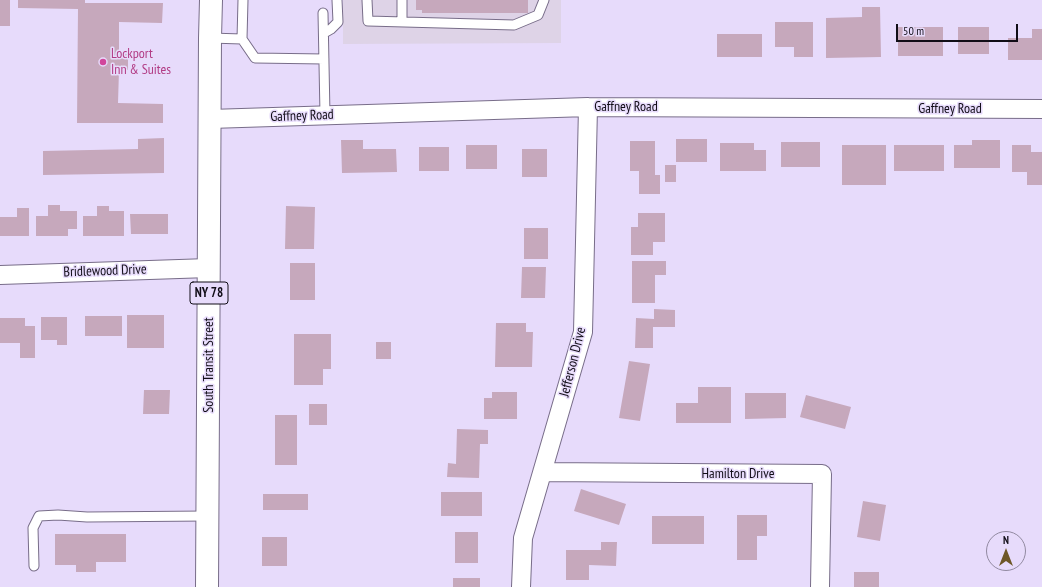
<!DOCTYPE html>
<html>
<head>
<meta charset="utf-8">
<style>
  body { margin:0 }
  #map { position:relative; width:1042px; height:587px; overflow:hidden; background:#e7dbfb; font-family:"PT Sans Narrow",sans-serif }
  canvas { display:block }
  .north { position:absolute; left:986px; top:531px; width:40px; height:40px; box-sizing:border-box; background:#e7dbfb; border:1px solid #9189a0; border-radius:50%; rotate:0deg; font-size:11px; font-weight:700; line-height:16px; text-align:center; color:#110d17 }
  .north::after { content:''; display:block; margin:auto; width:14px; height:18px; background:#6e5727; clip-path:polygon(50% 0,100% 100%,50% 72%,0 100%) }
  .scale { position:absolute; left:896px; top:24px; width:122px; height:18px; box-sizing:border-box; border:2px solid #110d17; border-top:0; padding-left:5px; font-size:12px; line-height:14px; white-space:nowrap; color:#110d17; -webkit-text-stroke:3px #e7dbfb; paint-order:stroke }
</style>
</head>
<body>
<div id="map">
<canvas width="1042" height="587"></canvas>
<div class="north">N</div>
<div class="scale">50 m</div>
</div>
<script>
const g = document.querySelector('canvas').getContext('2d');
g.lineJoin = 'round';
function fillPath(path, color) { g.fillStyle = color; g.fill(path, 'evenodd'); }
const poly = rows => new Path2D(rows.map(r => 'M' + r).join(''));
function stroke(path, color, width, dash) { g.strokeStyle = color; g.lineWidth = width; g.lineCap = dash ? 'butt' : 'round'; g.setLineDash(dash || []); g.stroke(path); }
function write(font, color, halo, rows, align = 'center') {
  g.font = font + ' "PT Sans Narrow",sans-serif'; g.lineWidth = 3; g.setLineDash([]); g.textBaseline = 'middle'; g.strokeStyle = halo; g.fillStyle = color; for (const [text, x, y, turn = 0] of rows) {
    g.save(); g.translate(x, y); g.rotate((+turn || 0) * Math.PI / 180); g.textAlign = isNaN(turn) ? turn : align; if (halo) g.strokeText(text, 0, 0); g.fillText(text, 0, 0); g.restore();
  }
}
fillPath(poly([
  [343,0,561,0,561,43,343,44]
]), '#ded3e7');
fillPath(poly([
  [0,0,10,0,10,26,0,26],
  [18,0,85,0,85,3,163,3,162,23,119,22,119,53,128,54,128,70,119,70,118,103,163,104,163,123,77,123,78,9,18,8],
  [416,0,528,0,528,13,422,13,422,10,416,10],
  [862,7,880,7,881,57,826,58,826,18,862,17],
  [775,22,813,22,813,57,794,57,794,47,775,47],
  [898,27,943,27,943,56,898,56],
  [958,27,989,27,989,54,958,54],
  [1032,29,1042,29,1042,60,1008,60,1008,38,1032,38],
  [717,34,762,34,762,57,717,57],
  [164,138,164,173,43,175,43,151,138,149,138,139],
  [676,139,707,139,707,162,676,162],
  [341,140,363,140,363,149,396,149,397,172,342,173],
  [972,140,1000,140,1000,168,954,168,954,145,972,145],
  [630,141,655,141,655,175,660,175,660,194,639,194,639,171,630,171],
  [781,142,820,142,820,167,781,167],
  [720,143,754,143,754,150,766,150,766,171,720,171],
  [466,145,497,145,497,169,466,169],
  [842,145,886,145,886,185,842,185],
  [894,145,944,145,944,171,894,171],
  [1012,145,1031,145,1031,152,1042,152,1042,185,1027,185,1027,172,1012,172],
  [419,147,449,147,449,171,419,171],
  [522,149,547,149,547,177,522,177],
  [665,165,676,165,676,182,665,182],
  [48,205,60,205,60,211,77,211,77,229,68,229,68,236,36,236,36,216,48,216],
  [97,206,109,206,109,211,124,211,124,236,83,236,83,216,97,216],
  [286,206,315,207,314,249,285,249],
  [17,208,29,208,29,236,0,236,0,217,17,217],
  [638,213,665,213,665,242,653,242,653,255,631,255,631,227,638,227],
  [130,214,168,214,168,234,131,234],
  [524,228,548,228,548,259,524,259],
  [632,261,666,261,666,275,655,275,655,303,632,303],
  [290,263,315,263,315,300,290,300],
  [522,267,546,267,545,298,521,298],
  [654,309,675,310,675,327,653,327,653,348,635,348,636,318,654,319],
  [127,315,164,315,164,348,127,348],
  [85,316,122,316,122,336,85,336],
  [41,317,67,317,67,345,57,345,57,340,41,340],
  [0,318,25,318,25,326,35,326,35,358,20,358,20,343,0,343],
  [496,323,526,323,526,332,533,332,532,367,495,367],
  [294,334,331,334,331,369,323,369,323,385,294,385],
  [376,342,391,342,391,359,376,359],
  [629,361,650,364,640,421,619,418],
  [698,387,731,387,731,423,676,423,676,403,698,403],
  [144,390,170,390,169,414,143,414],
  [492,392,517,392,517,419,484,419,484,398,492,398],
  [745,393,786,393,786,418,745,419],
  [806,395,851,407,845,429,800,417],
  [309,404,327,404,327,425,309,425],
  [275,415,297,415,297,465,275,465],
  [457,429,488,430,488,444,480,444,479,478,447,477,448,463,456,464],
  [581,489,626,504,619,525,574,511],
  [441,492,482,492,482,516,441,516],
  [263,494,308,494,308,510,263,510],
  [863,501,886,505,880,541,857,537],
  [737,515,767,515,767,536,757,536,757,560,737,560],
  [652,516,704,516,704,544,652,544],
  [455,532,478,532,478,563,455,563],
  [55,534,126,534,126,562,96,562,96,572,76,572,76,565,55,565],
  [262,537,287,537,287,566,262,566],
  [601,542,617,542,616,566,589,565,589,580,566,580,566,550,601,550],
  [854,572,879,572,879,587,854,587],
  [453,578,480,578,480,587,453,587]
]), '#c6a8bc');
const lane = poly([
  [367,0,368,21,514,25,538,15,544,0],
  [402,0,402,22],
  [323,13,325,115],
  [324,33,331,29,338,22,337,0],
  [210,38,242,39,255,58,324,59],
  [242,39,243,0],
  [34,566,33,528,39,516,58,515,87,517,207,516]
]);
const street = poly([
  [210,119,588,107,1042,109],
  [0,275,209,268],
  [542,472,822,474,820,587],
  [521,587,523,538,583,332,588,107]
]);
const highway = poly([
  [207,587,210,38,211,0]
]);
stroke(lane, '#786d89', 11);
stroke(street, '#786d89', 20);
stroke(highway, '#786d89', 24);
stroke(lane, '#fff', 9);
stroke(street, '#fff', 18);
stroke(highway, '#fff', 22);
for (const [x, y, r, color] of [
  [103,62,4,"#d1479c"]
]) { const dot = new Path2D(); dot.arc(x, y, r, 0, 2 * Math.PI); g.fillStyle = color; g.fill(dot); stroke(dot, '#e7dbfb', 1.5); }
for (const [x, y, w] of [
  [209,293,38]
]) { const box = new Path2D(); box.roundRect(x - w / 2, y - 11, w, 22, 3); g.fillStyle = '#e7dbfb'; g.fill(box); stroke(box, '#110d17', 1); }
write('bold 13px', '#110d17', null, [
  ["NY 78",209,293]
]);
write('14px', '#b23c85', '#e7dbfb', [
  ["Lockport",111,54],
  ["Inn & Suites",111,70]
], 'left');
write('14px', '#110d17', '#e7dbfb', [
  ["Gaffney Road",626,107],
  ["Gaffney Road",950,109],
  ["Gaffney Road",302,116,-2],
  ["Bridlewood Drive",105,271,-2],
  ["Jefferson Drive",573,362,-76],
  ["South Transit Street",209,365,-90],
  ["Hamilton Drive",738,474]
]);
</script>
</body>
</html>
